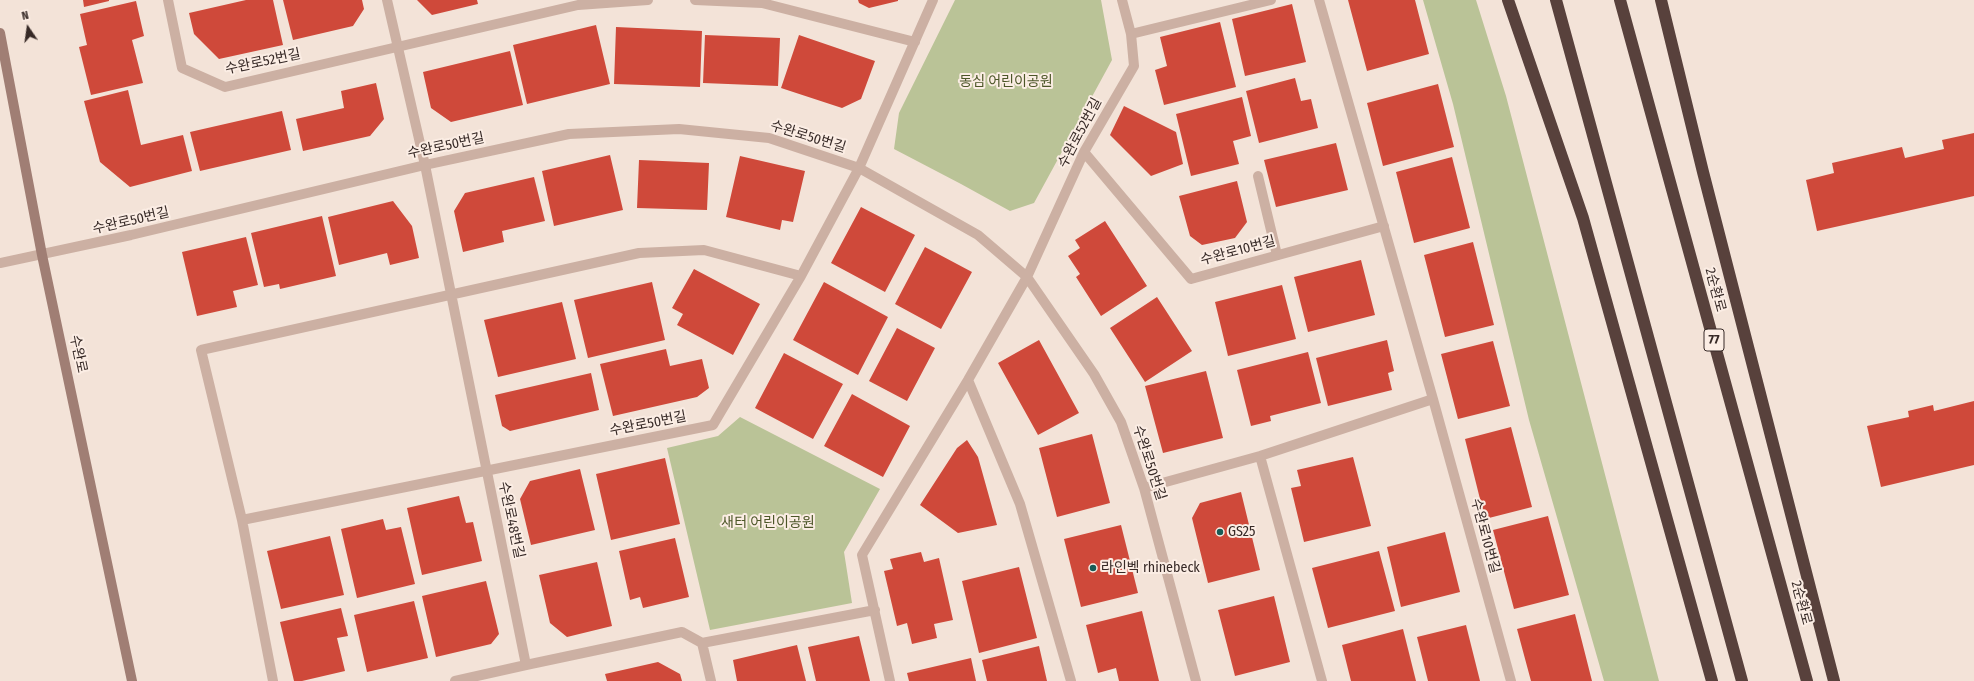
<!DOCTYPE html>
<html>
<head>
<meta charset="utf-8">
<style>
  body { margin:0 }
  #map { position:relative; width:1974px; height:681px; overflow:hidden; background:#f3e3d8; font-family:"Fira Sans Condensed",sans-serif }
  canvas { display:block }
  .north { position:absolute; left:8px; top:8px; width:40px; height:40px; -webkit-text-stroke:3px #fbede4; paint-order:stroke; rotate:347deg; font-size:11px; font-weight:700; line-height:16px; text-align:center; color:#362926 }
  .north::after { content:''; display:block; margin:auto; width:14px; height:18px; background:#362926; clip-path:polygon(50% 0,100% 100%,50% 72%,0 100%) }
</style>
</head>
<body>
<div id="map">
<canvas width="1974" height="681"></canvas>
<div class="north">N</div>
</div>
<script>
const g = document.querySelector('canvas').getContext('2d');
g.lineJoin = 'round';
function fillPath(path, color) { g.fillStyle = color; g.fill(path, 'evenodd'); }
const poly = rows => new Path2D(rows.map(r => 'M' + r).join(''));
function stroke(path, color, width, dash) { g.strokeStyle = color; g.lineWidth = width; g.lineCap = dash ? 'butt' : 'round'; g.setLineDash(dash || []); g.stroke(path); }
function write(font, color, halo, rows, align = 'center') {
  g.font = font + ' "Fira Sans Condensed","Noto Sans KR",sans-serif'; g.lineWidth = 4; g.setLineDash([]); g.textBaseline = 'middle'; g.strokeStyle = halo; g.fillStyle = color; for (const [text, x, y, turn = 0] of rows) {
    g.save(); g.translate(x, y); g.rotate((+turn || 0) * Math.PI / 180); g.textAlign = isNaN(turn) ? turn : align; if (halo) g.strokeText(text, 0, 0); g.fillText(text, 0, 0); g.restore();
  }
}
fillPath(poly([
  [955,0,1101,0,1112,60,1034,203,1010,211,961,184,894,149,899,113],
  [1423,0,1476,0,1506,96,1659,681,1604,681,1529,420,1453,104],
  [740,417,880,489,844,552,852,603,710,630,667,448,718,436]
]), '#bac397');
fillPath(poly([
  [83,0,109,0,109,1,84,7],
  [246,0,273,0,283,45,219,59,194,34,189,13],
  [283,0,362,0,364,9,353,26,293,40],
  [417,0,477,0,478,4,432,15],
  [858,0,898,0,898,1,869,8,859,3],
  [1348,0,1415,0,1429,54,1367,71],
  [136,1,144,36,132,40,143,83,91,95,79,47,87,45,80,14],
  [1292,4,1306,62,1245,76,1232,19],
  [1220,22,1236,87,1164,105,1155,70,1167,66,1160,37],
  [596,25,610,84,527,104,513,45],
  [616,27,702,31,700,87,614,84],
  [705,35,780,38,778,86,703,83],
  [799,35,875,61,861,99,842,108,781,88],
  [510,51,523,105,451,122,431,108,423,72],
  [1295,78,1301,101,1311,99,1318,128,1259,143,1246,91],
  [376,83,384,119,370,136,303,151,296,119,344,108,341,91],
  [1438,84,1454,147,1383,166,1367,103],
  [128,90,141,145,183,135,192,171,130,187,100,162,84,101],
  [1242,97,1251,136,1233,141,1239,164,1191,176,1176,114],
  [1124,106,1176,132,1183,164,1151,176,1110,135],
  [282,111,291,150,200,171,190,132],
  [1974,133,1974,196,1817,231,1806,180,1834,173,1832,163,1902,147,1905,158,1944,149,1942,140],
  [1336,143,1348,190,1276,207,1264,160],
  [610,155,623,210,554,226,542,171],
  [740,156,805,171,793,222,782,220,780,230,726,217],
  [1452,157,1470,228,1414,243,1396,172],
  [639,160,709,163,707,210,637,208],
  [534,177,545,221,502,231,504,242,463,252,454,211,465,193],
  [1237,181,1247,222,1235,238,1202,245,1190,236,1179,196],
  [393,201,412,226,419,258,390,265,387,253,339,265,328,217],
  [861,207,915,235,885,292,831,263],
  [322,216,336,276,280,289,279,284,264,287,251,233],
  [1105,221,1147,286,1101,316,1076,277,1080,274,1068,256,1080,248,1075,240],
  [246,237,258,285,233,291,237,307,197,316,182,252],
  [1473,242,1494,325,1445,337,1424,255],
  [925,247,972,272,941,329,895,304],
  [1361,260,1375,315,1308,332,1294,277],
  [694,269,760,304,733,355,677,325,683,314,672,308],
  [652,282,665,340,588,358,574,300],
  [824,282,888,317,858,375,793,340],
  [1282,285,1296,339,1228,356,1215,302],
  [1157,297,1192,351,1145,382,1110,328],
  [562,302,576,359,498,377,484,320],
  [897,328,935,348,907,401,869,381],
  [1039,340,1079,413,1038,435,998,363],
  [1387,340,1394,371,1388,373,1392,390,1328,406,1316,358],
  [1493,341,1510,406,1458,419,1441,354],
  [666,349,670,366,702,359,709,388,697,397,613,416,600,364],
  [1308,352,1321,403,1270,416,1271,421,1251,426,1237,370],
  [784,353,843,384,813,439,755,408],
  [1206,371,1223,438,1163,453,1145,386],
  [591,373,599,410,510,431,502,426,495,395],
  [852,394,910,426,883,477,824,446],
  [1974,401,1974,465,1881,487,1867,426,1909,417,1908,411,1933,405,1934,411],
  [1511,427,1532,507,1485,519,1465,439],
  [1092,434,1110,503,1057,517,1039,448],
  [967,440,978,457,997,525,958,533,920,505,957,448],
  [1353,457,1371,526,1304,542,1291,488,1301,486,1297,470],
  [665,458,680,524,611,540,596,474],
  [580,469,595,530,531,545,520,499,530,481],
  [1241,492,1260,570,1208,583,1192,518,1200,503],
  [459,496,466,523,473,522,482,561,422,575,407,508],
  [1548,516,1569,595,1514,609,1493,530],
  [383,519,386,530,401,527,415,584,357,598,341,529],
  [1121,525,1138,593,1081,607,1064,539],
  [1445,532,1460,592,1401,607,1387,547],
  [330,536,344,595,281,609,267,551],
  [675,538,689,597,643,608,640,597,630,600,619,551],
  [1379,551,1395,611,1328,628,1312,568],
  [921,552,924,562,939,558,953,620,934,624,937,638,912,644,907,623,897,626,884,571,893,569,890,559],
  [597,562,612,626,567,637,550,623,539,575],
  [1019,567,1037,638,979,653,962,581],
  [486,581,499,634,491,644,436,657,422,596],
  [1274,596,1290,662,1235,676,1218,610],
  [414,601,428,658,367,672,354,615],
  [341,608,348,636,337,638,345,671,302,681,294,681,280,622],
  [1142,611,1159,681,1119,681,1116,668,1098,673,1086,625],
  [1575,614,1592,681,1531,681,1517,629],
  [1466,625,1480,681,1428,681,1417,637],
  [1403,629,1416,681,1351,681,1342,645],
  [859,636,870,681,816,681,808,647],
  [797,645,806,681,737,681,733,660],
  [1039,646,1047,681,987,681,982,660],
  [971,658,976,681,909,681,907,673],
  [658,662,680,674,682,681,607,681,605,674]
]), '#cf493a');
stroke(poly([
  [1258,176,1277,255]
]), '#ccb0a3', 10);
stroke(poly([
  [168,0,182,68,225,87,578,5,648,0],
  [387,0,425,165,526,665,682,632,702,643,711,681],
  [695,0,762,3,915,42],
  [1319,0,1433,399,1511,681],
  [1131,34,1271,0],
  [1084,152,1191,279,1384,226],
  [0,263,131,235,425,165,569,134,679,129,769,138,859,168,978,235,1027,277,1094,374,1121,422,1144,488,1196,681],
  [968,380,1020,504,1071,681],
  [1260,456,1322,681],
  [1144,488,1260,456,1433,399],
  [242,520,713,425,801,276,859,168,933,0],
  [702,643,875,610],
  [273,681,242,520,201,350,639,253,704,250,801,276],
  [455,681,526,665],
  [890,681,862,555,968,380,1027,277,1084,152,1134,66,1131,34,1122,0]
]), '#ccb0a3', 10);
stroke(poly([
  [0,33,42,255,132,681]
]), '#a07e74', 10);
stroke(poly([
  [1508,0,1583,218,1712,681],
  [1556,0,1742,681],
  [1620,0,1807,681],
  [1661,0,1703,172,1834,681]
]), '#58413c', 12);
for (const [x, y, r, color] of [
  [1220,532,4,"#185b56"],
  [1093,568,4,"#185b56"]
]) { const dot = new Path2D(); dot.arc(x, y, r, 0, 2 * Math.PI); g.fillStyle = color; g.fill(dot); stroke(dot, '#fbede4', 1.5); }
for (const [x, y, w] of [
  [1714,340,20]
]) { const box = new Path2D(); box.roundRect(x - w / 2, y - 11, w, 22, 3); g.fillStyle = '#fbede4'; g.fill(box); stroke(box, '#362926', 1); }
write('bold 13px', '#362926', null, [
  ["77",1714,340]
]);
write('14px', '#362926', '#fbede4', [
  ["수완로52번길",263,62,-12],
  ["수완로52번길",1080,133,-62],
  ["수완로50번길",808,137,17],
  ["수완로50번길",446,146,-12],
  ["수완로50번길",131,221,-13],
  ["수완로10번길",1238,251,-15],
  ["2순환로",1715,290,75],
  ["수완로",78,354,78],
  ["수완로50번길",648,424,-11],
  ["수완로50번길",1149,463,72],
  ["수완로48번길",511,520,78],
  ["수완로10번길",1485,536,75],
  ["2순환로",1801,603,75]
]);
write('14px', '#4c5628', '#fbede4', [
  ["동심 어린이공원",1006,82],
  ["새터 어린이공원",768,523]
]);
write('14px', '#362926', '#fbede4', [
  ["GS25",1228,532],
  ["라인벡 rhinebeck",1101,568]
], 'left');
</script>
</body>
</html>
